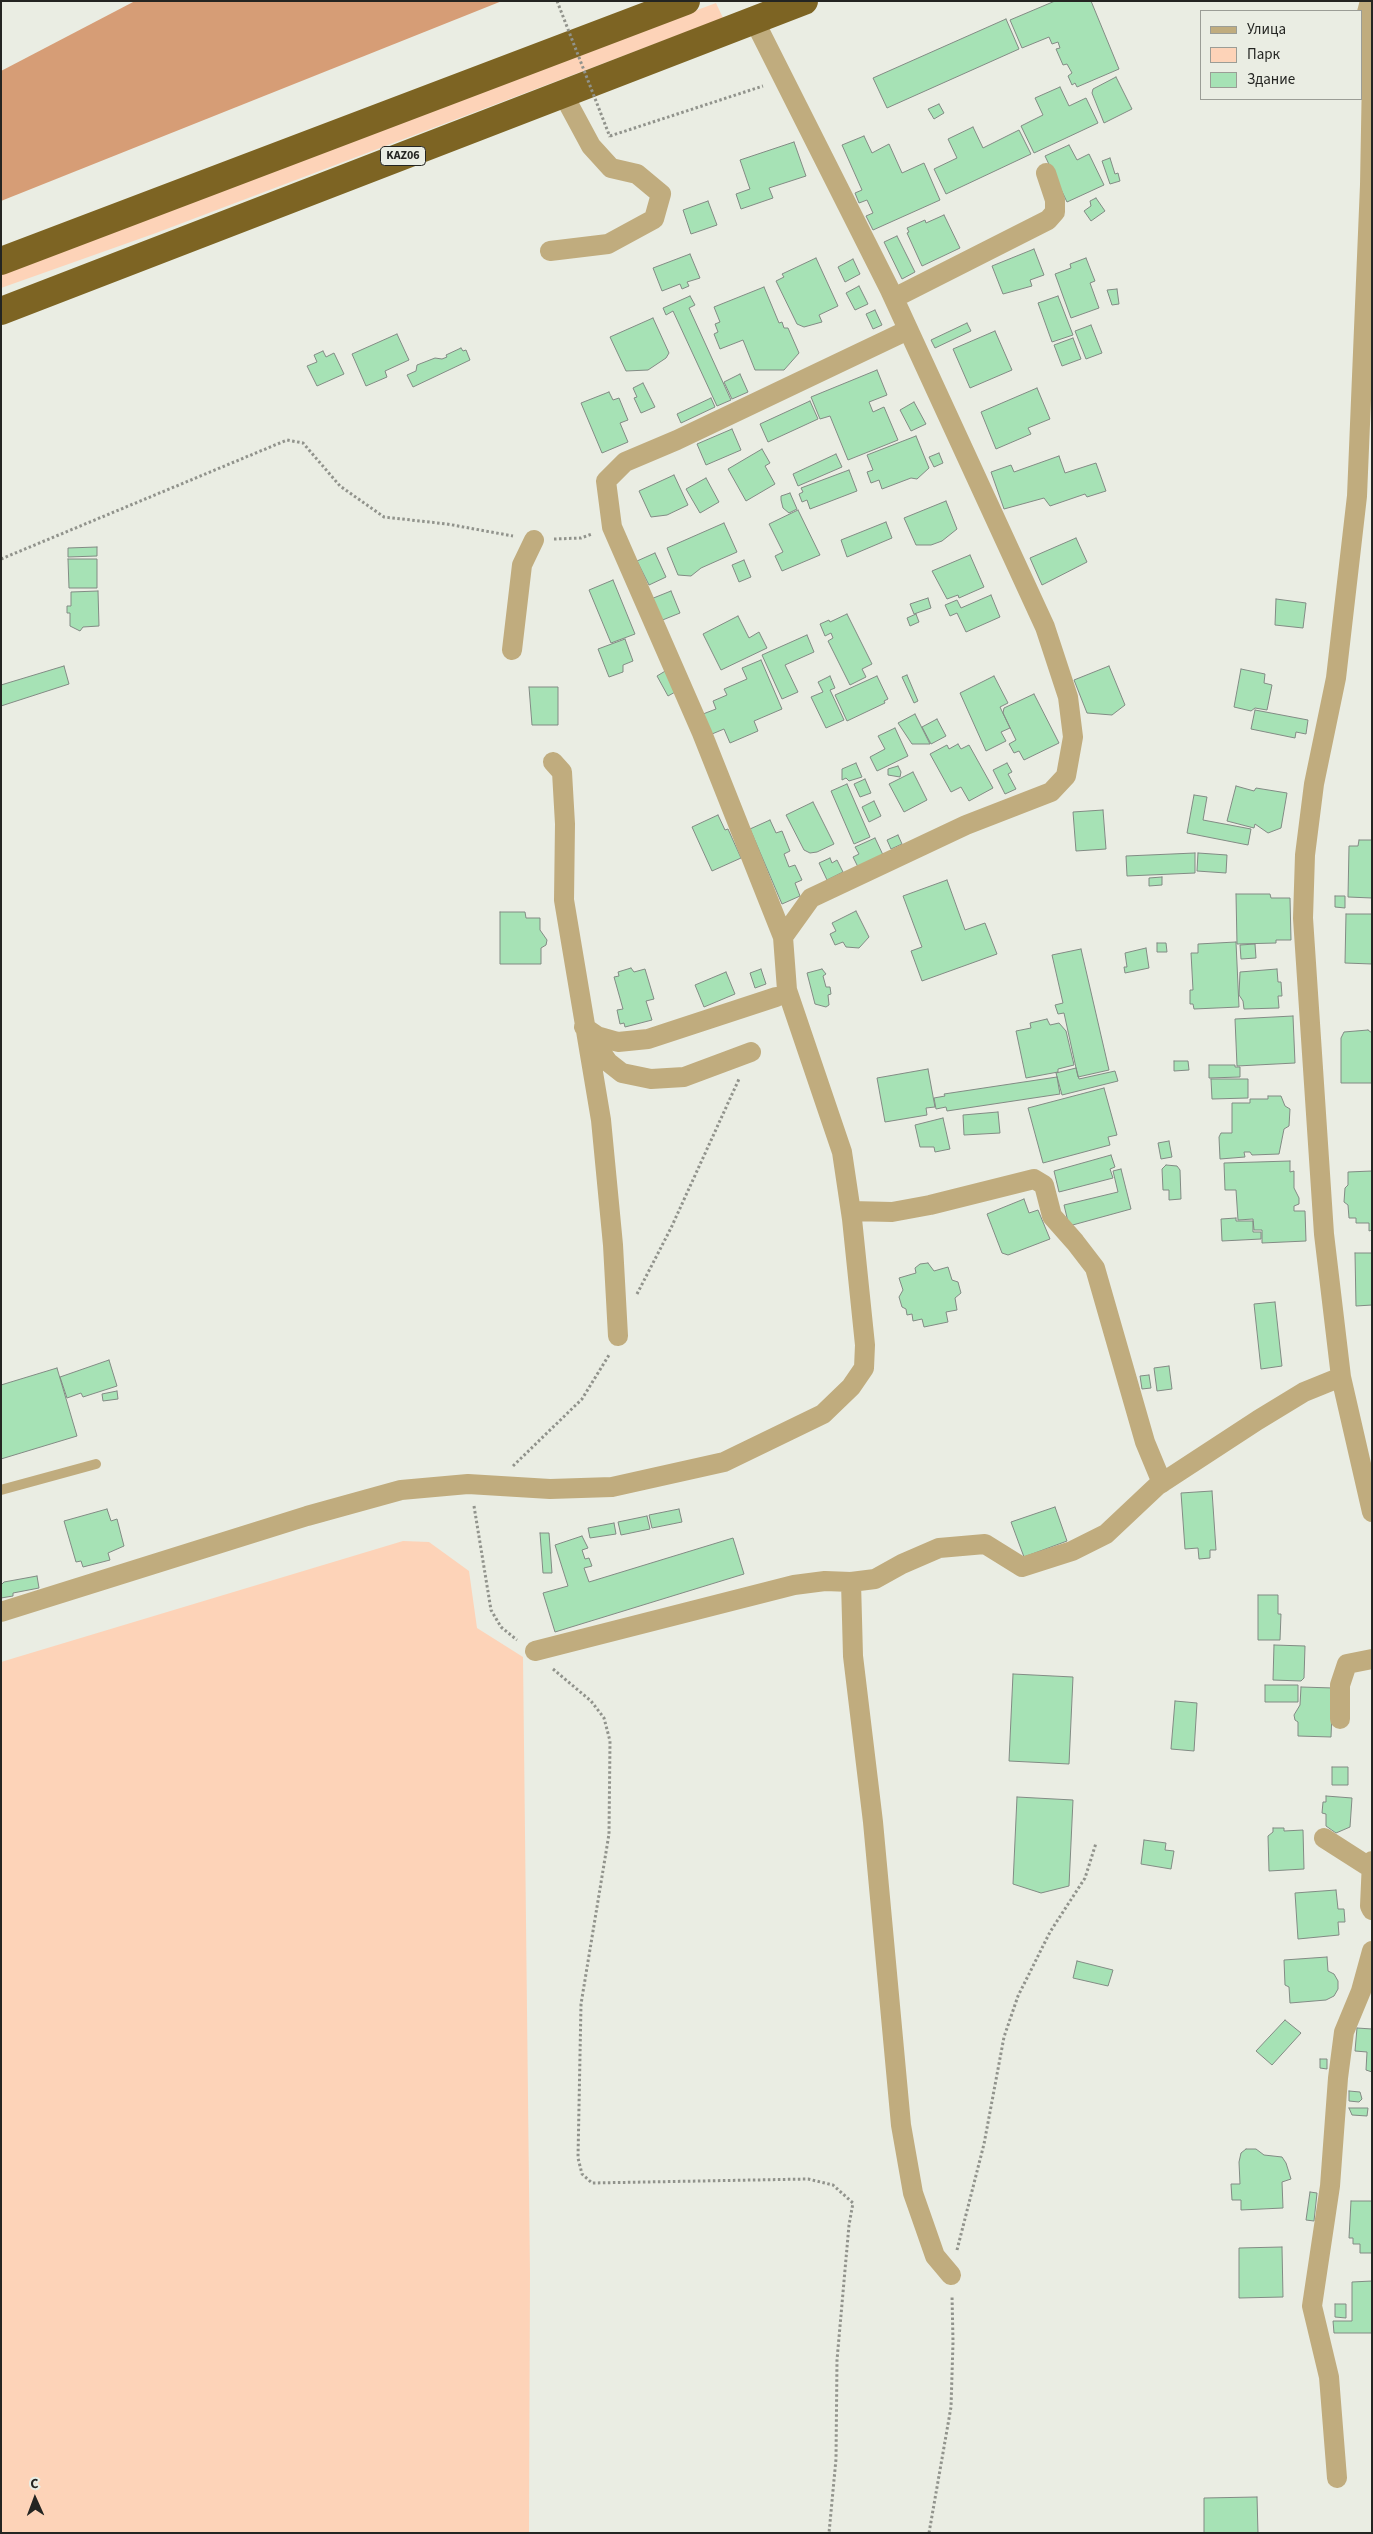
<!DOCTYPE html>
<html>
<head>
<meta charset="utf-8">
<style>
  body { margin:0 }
  #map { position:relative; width:1373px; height:2534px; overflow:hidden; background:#eaede3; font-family:"Source Sans 3",sans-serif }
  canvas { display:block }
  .frame { position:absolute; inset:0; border:2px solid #242522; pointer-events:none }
  .legend { position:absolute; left:1200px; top:10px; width:162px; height:90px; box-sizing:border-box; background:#eaede3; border:1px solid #9b9d96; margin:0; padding:6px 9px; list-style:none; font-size:15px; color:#242522 }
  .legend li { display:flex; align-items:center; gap:10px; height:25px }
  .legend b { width:25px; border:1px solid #9b9d96 }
  .north { position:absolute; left:10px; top:2474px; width:50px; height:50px; -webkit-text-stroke:4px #eaede3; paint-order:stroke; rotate:358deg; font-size:14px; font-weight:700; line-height:20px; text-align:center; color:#242522 }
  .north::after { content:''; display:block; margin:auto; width:18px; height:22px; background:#242522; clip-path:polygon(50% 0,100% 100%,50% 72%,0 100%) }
</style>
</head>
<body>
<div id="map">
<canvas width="1373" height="2534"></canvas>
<div class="frame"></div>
<ul class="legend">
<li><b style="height:6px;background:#c0ac7e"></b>Улица</li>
<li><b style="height:14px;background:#fdd3b8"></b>Парк</li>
<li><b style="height:14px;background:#a6e2b5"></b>Здание</li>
</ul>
<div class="north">С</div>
</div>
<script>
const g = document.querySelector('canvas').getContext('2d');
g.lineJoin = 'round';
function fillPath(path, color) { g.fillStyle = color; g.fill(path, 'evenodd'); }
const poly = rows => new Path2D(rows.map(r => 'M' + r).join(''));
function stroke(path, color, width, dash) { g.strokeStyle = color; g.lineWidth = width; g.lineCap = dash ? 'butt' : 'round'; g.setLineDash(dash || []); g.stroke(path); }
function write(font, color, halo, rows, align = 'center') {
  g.font = font + ' "Source Sans 3",sans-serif'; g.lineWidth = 4.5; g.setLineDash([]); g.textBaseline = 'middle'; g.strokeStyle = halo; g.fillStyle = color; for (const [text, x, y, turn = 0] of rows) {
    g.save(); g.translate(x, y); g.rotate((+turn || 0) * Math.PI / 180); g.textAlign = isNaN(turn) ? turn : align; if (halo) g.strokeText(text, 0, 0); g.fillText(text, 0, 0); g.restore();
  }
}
fillPath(poly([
  [716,3,723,18,156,233,1,288,1,270],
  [403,1541,429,1542,469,1571,477,1628,523,1657,530,2274,529,2533,1,2533,1,1662]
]), '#fdd3b8');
fillPath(poly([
  [135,1,502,1,1,201,1,71]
]), '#d69d76');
const building = poly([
  [1055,1,1091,1,1119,69,1077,87,1075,83,1072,85,1068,76,1072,73,1067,64,1063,65,1056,49,1060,48,1058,42,1052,44,1049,37,1022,48,1010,20,1055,1],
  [1006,19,1019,49,887,108,873,78,1006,19],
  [1116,77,1132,109,1104,123,1092,93,1093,89,1116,77],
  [1060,87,1069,106,1086,98,1098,123,1034,153,1021,126,1043,115,1035,98,1060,87],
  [939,104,944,113,934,119,928,109,939,104],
  [973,127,983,148,1019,130,1031,154,946,194,934,169,957,158,948,139,973,127],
  [864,136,872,153,889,144,902,173,924,163,940,200,873,230,866,216,873,213,867,200,859,203,855,193,862,190,842,145,864,136],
  [794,142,806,176,769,188,773,198,741,209,736,194,750,189,740,160,794,142],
  [1069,145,1077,160,1089,154,1104,185,1067,202,1045,156,1069,145],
  [1110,158,1115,174,1118,173,1120,181,1110,184,1102,161,1110,158],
  [1096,198,1105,211,1091,221,1084,211,1091,206,1090,201,1096,198],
  [708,201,717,225,691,234,683,210,708,201],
  [944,215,960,248,922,266,907,233,909,232,907,228,925,220,926,223,944,215],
  [897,236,915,272,902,279,884,242,897,236],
  [1034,249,1044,275,1030,280,1032,286,1003,294,992,266,1034,249],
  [690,254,700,278,687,282,689,286,682,289,680,284,662,291,653,268,690,254],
  [816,258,838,306,819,315,822,322,804,327,797,324,776,281,784,277,782,274,816,258],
  [1086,258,1095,281,1090,283,1099,308,1071,318,1055,274,1071,268,1070,264,1086,258],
  [853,259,860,274,845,282,838,267,853,259],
  [859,286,868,304,855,310,846,293,859,286],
  [764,287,779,323,782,322,784,328,788,328,799,353,784,370,755,370,743,340,720,349,714,334,718,332,715,324,720,322,714,307,764,287],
  [1117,289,1119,304,1112,305,1107,290,1117,289],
  [690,296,695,305,689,308,731,400,717,406,673,311,666,315,663,308,690,296],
  [1058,296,1073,335,1052,342,1038,303,1058,296],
  [875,310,882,325,873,329,866,314,875,310],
  [653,318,669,353,666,358,648,370,626,371,610,337,653,318],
  [967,323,971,331,935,348,931,340,967,323],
  [1091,325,1102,353,1086,359,1075,331,1091,325],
  [995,331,1012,370,970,388,953,349,995,331],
  [397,334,409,360,385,371,387,377,366,386,352,354,397,334],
  [1073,338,1081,359,1062,366,1054,345,1073,338],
  [461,348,463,351,466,350,470,360,413,387,407,375,416,371,417,365,435,358,442,359,447,357,446,355,461,348],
  [323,351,326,357,334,353,344,374,317,386,307,366,317,362,314,355,323,351],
  [877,370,887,395,869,402,873,412,884,407,898,440,848,460,830,416,820,419,811,397,877,370],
  [740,374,748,392,732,399,724,382,740,374],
  [643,383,655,407,641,413,634,398,637,397,633,388,643,383],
  [1037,388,1050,419,1028,428,1031,434,996,449,981,412,1037,388],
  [609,392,613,400,619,398,628,420,620,423,628,442,602,453,581,403,609,392],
  [711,398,715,407,681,423,677,414,711,398],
  [810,401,818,419,768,442,760,424,810,401],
  [914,402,926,424,911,431,900,410,914,402],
  [732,429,741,450,706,465,697,444,732,429],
  [916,436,929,468,917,479,911,478,882,489,879,480,871,483,867,472,873,470,867,455,916,436],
  [762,449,770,463,765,466,775,484,746,501,728,469,762,449],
  [939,453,943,463,934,467,929,457,939,453],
  [836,454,842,467,798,486,793,474,836,454],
  [1059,456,1065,473,1096,463,1106,491,1087,497,1085,494,1050,506,1044,498,1004,509,991,472,1011,465,1014,472,1059,456],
  [849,470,857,491,810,509,807,500,802,502,799,494,803,492,801,488,849,470],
  [674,475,688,505,667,515,651,517,639,491,674,475],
  [706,478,719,502,700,513,686,489,706,478],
  [790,493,797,509,789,513,783,508,781,500,781,496,790,493],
  [946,501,957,529,942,541,931,545,916,545,904,518,946,501],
  [798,510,820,555,782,571,775,556,783,552,769,524,798,510],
  [886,522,892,538,847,557,841,540,886,522],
  [724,523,737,552,701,568,691,576,678,575,667,548,724,523],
  [1076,538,1087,562,1042,585,1030,558,1076,538],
  [97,547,97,556,68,557,68,548,97,547],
  [655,553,666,577,649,585,637,561,655,553],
  [970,555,984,587,959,598,958,595,947,599,932,571,970,555],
  [68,559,97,559,97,588,69,588,68,559],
  [744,560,751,577,739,582,732,565,744,560],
  [613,580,635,634,611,643,589,590,613,580],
  [98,591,99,626,83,627,80,631,70,626,70,613,67,613,67,606,71,606,71,592,98,591],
  [671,591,680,613,660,621,651,599,671,591],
  [991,595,1000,617,966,632,957,613,950,616,945,605,957,600,961,608,991,595],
  [928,598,931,608,914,614,910,604,928,598],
  [1276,599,1306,603,1303,628,1275,625,1276,599],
  [847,614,872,664,862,669,866,677,850,685,828,641,833,638,831,633,825,636,820,624,829,620,830,622,847,614],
  [916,614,919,622,910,626,907,618,916,614],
  [738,616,749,638,759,632,767,648,721,670,703,634,738,616],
  [807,635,814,652,785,665,798,692,782,699,762,655,807,635],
  [625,639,633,661,623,665,623,672,609,677,598,649,625,639],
  [761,660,782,709,754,721,758,731,730,743,724,729,712,734,703,714,716,709,713,701,727,695,724,689,747,679,742,668,761,660],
  [64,666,69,684,1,706,1,685,64,666],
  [1109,666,1125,705,1112,715,1087,713,1074,680,1109,666],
  [1241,669,1265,674,1264,683,1272,685,1267,710,1255,708,1251,711,1234,707,1241,669],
  [667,670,677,691,668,696,657,676,667,670],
  [907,675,918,701,914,703,902,677,907,675],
  [830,676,835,688,830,690,844,720,826,728,811,697,823,692,818,682,830,676],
  [877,676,888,699,884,701,885,703,847,721,835,695,877,676],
  [994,676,1008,703,1000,707,1010,728,1001,732,1006,741,986,751,960,693,994,676],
  [529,687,558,687,558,725,532,725,529,687],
  [1034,694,1059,743,1024,760,1019,751,1014,753,1009,744,1016,740,1003,713,1004,708,1034,694],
  [1255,710,1308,720,1306,734,1296,732,1295,738,1251,729,1255,710],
  [915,714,930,744,912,744,898,723,915,714],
  [937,719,946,736,931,744,922,727,937,719],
  [895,728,908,756,877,771,870,757,885,749,878,736,895,728],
  [958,744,961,749,969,745,993,788,969,801,961,787,951,792,930,754,947,745,949,749,958,744],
  [856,763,862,777,849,781,846,778,842,780,842,769,856,763],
  [1007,763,1012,772,1008,774,1016,789,1005,794,993,770,1007,763],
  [898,766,901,772,900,777,888,775,888,769,898,766],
  [913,772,927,800,904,812,889,784,913,772],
  [865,779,871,793,860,797,854,784,865,779],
  [847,784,870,837,854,844,831,791,847,784],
  [1236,786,1254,791,1256,788,1287,793,1281,828,1268,833,1255,824,1254,828,1227,821,1236,786],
  [1194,795,1207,797,1203,820,1251,829,1248,845,1187,833,1194,795],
  [874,801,881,816,869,822,862,807,874,801],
  [813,802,834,844,817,852,810,853,804,850,786,815,813,802],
  [1103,810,1106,849,1076,851,1073,812,1103,810],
  [718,815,725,830,728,829,741,858,712,871,692,827,718,815],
  [770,820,776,833,782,831,790,851,784,854,789,867,795,865,802,880,795,883,800,896,782,904,750,829,770,820],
  [898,835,902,844,891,849,887,840,898,835],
  [875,838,883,855,858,867,853,857,859,854,855,847,875,838],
  [1359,840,1372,840,1372,898,1348,897,1349,846,1358,846,1359,840],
  [1195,853,1195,873,1127,876,1126,856,1195,853],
  [1198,853,1227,855,1226,873,1197,871,1198,853],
  [830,858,832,863,837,860,843,872,827,880,819,863,830,858],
  [1162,877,1162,885,1149,886,1149,878,1162,877],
  [947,880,965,930,985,923,997,954,922,981,911,951,922,947,903,896,947,880],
  [1236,894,1270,894,1271,898,1290,898,1291,940,1276,940,1276,943,1237,944,1236,894],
  [1335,896,1345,896,1345,908,1335,907,1335,896],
  [856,911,869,937,859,948,846,947,843,942,835,945,830,934,836,931,832,923,856,911],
  [500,912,525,912,526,918,540,918,540,930,547,940,546,945,541,948,541,964,500,964,500,912],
  [1346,914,1372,914,1372,964,1345,963,1346,914],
  [1236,942,1239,1007,1194,1009,1193,1004,1190,1004,1190,990,1193,990,1191,953,1198,953,1198,944,1236,942],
  [1157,943,1166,943,1167,952,1157,952,1157,943],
  [1255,944,1256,958,1241,959,1240,945,1255,944],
  [1146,948,1149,968,1125,973,1124,967,1127,967,1125,953,1146,948],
  [1081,949,1109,1070,1078,1077,1064,1013,1058,1014,1055,1005,1063,1003,1052,955,1081,949],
  [631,968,634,972,645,969,654,999,646,1001,652,1020,625,1027,624,1023,620,1024,617,1010,623,1009,614,977,619,976,618,972,631,968],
  [761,969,766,984,755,988,750,973,761,969],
  [822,969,826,974,823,976,826,987,830,987,831,994,828,995,829,1005,826,1007,815,1004,807,973,822,969],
  [1277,969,1278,982,1281,982,1282,996,1278,996,1279,1008,1244,1009,1243,1001,1239,995,1240,972,1277,969],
  [726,972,735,994,704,1007,695,985,726,972],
  [1293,1016,1295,1063,1237,1066,1235,1019,1293,1016],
  [1047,1019,1050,1025,1059,1023,1066,1031,1074,1065,1058,1069,1058,1072,1026,1078,1016,1031,1031,1028,1030,1023,1047,1019],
  [1368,1030,1372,1033,1372,1083,1341,1083,1341,1038,1344,1032,1368,1030],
  [1174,1061,1188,1061,1189,1070,1174,1071,1174,1061],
  [1209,1065,1235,1065,1235,1067,1240,1067,1240,1077,1209,1078,1209,1065],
  [1076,1068,1079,1079,1115,1071,1118,1081,1062,1095,1056,1073,1076,1068],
  [928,1069,935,1107,926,1108,927,1115,885,1122,877,1078,928,1069],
  [1057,1077,1060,1094,947,1111,946,1107,936,1109,934,1098,945,1096,944,1094,1057,1077],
  [1211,1079,1248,1079,1248,1098,1212,1099,1211,1079],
  [1104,1088,1117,1135,1108,1137,1110,1145,1043,1163,1028,1108,1104,1088],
  [1268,1096,1281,1096,1285,1106,1290,1109,1289,1126,1284,1129,1279,1154,1252,1155,1250,1152,1244,1152,1245,1157,1220,1159,1219,1137,1221,1133,1232,1133,1232,1103,1250,1103,1250,1099,1268,1099,1268,1096],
  [998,1112,1000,1133,964,1135,963,1115,998,1112],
  [943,1118,950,1149,935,1152,934,1147,920,1147,915,1125,943,1118],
  [1169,1141,1172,1157,1161,1159,1158,1143,1169,1141],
  [1111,1155,1115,1167,1110,1169,1113,1178,1059,1192,1054,1171,1111,1155],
  [1290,1161,1290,1172,1294,1171,1294,1188,1299,1198,1299,1204,1294,1206,1294,1211,1305,1211,1306,1241,1262,1243,1262,1230,1254,1230,1253,1219,1238,1220,1236,1190,1225,1190,1224,1163,1290,1161],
  [1166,1165,1177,1166,1180,1170,1181,1199,1169,1200,1169,1190,1163,1190,1162,1169,1166,1165],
  [1121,1169,1131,1209,1069,1226,1064,1205,1118,1192,1113,1171,1121,1169],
  [1372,1171,1372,1230,1369,1231,1369,1223,1356,1223,1356,1218,1349,1218,1348,1205,1344,1202,1345,1188,1348,1185,1348,1172,1372,1171],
  [1024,1199,1029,1213,1038,1210,1050,1239,1008,1255,1002,1253,987,1214,1024,1199],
  [1236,1218,1236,1221,1253,1221,1253,1232,1261,1232,1261,1239,1222,1241,1221,1219,1236,1218],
  [1355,1253,1372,1253,1372,1305,1356,1306,1355,1253],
  [928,1263,934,1271,948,1267,952,1280,958,1282,961,1293,955,1298,957,1310,946,1312,948,1322,924,1327,922,1319,913,1321,912,1314,907,1315,906,1309,902,1307,899,1297,903,1290,899,1278,916,1273,915,1268,920,1264,928,1263],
  [1275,1302,1282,1366,1261,1369,1254,1304,1275,1302],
  [109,1360,117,1386,83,1397,81,1393,67,1398,60,1377,109,1360],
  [1169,1366,1172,1389,1157,1391,1154,1368,1169,1366],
  [57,1368,77,1436,1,1459,1,1385,57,1368],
  [1149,1375,1151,1388,1142,1389,1140,1376,1149,1375],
  [117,1391,118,1399,103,1401,102,1394,117,1391],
  [1212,1491,1216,1550,1210,1550,1210,1558,1199,1559,1198,1548,1185,1549,1181,1493,1212,1491],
  [1055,1507,1067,1541,1024,1557,1011,1522,1055,1507],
  [107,1509,111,1521,117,1519,124,1546,108,1553,110,1560,83,1567,81,1561,76,1562,64,1521,107,1509],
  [679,1509,682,1522,652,1528,649,1515,679,1509],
  [647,1516,650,1529,621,1535,618,1522,647,1516],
  [614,1523,616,1534,590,1538,588,1528,614,1523],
  [540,1533,549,1533,552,1573,543,1573,540,1533],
  [582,1536,588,1548,582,1550,585,1559,589,1558,592,1566,584,1568,589,1582,733,1538,744,1574,555,1632,543,1593,568,1586,555,1545,582,1536],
  [37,1576,39,1588,13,1593,13,1596,1,1598,1,1585,4,1582,37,1576],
  [1258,1595,1278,1595,1278,1614,1281,1614,1280,1640,1258,1640,1258,1595],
  [1274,1645,1305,1646,1304,1678,1301,1681,1273,1680,1274,1645],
  [1013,1674,1073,1677,1069,1764,1009,1761,1013,1674],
  [1265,1685,1298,1685,1298,1702,1265,1702,1265,1685],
  [1301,1687,1333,1688,1331,1737,1298,1736,1298,1722,1295,1720,1294,1715,1300,1705,1301,1687],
  [1175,1701,1197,1703,1194,1751,1171,1749,1175,1701],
  [1332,1767,1348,1767,1348,1785,1332,1785,1332,1767],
  [1326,1796,1352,1798,1350,1827,1336,1833,1326,1826,1326,1814,1322,1813,1323,1802,1326,1802,1326,1796],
  [1017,1797,1073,1800,1069,1886,1041,1893,1013,1884,1017,1797],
  [1273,1828,1284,1828,1284,1831,1303,1830,1304,1869,1269,1871,1268,1836,1273,1832,1273,1828],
  [1144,1840,1166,1843,1165,1850,1174,1851,1171,1869,1141,1864,1144,1840],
  [1336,1890,1338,1909,1344,1909,1345,1922,1338,1922,1339,1935,1298,1939,1295,1893,1336,1890],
  [1327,1957,1328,1971,1334,1974,1338,1981,1338,1989,1334,1996,1326,2000,1290,2003,1289,1987,1285,1985,1284,1960,1327,1957],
  [1077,1961,1113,1970,1108,1986,1073,1978,1077,1961],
  [1285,2020,1301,2033,1272,2065,1256,2051,1285,2020],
  [1357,2028,1372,2029,1372,2072,1366,2070,1367,2052,1355,2051,1357,2028],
  [1320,2059,1327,2059,1327,2069,1320,2068,1320,2059],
  [1349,2091,1360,2092,1362,2099,1359,2102,1349,2101,1349,2091],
  [1349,2108,1368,2108,1367,2116,1352,2115,1349,2108],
  [1246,2149,1256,2149,1264,2155,1282,2157,1286,2163,1291,2179,1282,2182,1283,2208,1241,2210,1241,2200,1232,2200,1231,2184,1240,2184,1239,2162,1241,2153,1246,2149],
  [1310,2192,1317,2193,1314,2221,1306,2220,1310,2192],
  [1351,2201,1372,2201,1372,2253,1360,2253,1360,2244,1353,2244,1353,2238,1349,2238,1351,2201],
  [1282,2247,1283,2297,1239,2298,1239,2248,1282,2247],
  [1372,2281,1372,2333,1334,2333,1333,2321,1352,2321,1352,2282,1372,2281],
  [1335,2304,1346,2304,1346,2318,1335,2317,1335,2304],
  [1257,2497,1258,2533,1204,2533,1204,2498,1257,2497]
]);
fillPath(building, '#a6e2b5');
stroke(building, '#828b84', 1);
stroke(poly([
  [610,136,763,86],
  [554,539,581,538,592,534],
  [1,559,287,440,303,443,340,486,384,517,447,524,513,536],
  [637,1294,671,1228,739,1079],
  [513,1466,582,1399,609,1355],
  [474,1506,491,1610,501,1627,517,1640],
  [553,1669,591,1701,604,1718,610,1741,609,1834,581,2004,578,2158,582,2174,592,2183,808,2179,833,2185,853,2203,849,2225,837,2360,836,2459,829,2533],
  [957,2250,984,2144,1004,2037,1018,1996,1050,1932,1085,1878,1096,1843],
  [929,2533,951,2407,953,2342,952,2295]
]), '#91938c', 3, [2.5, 2.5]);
stroke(poly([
  [1,1490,96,1464]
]), '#c0ac7e', 10);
stroke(poly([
  [1370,1,1365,20,1372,74,1370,185,1357,496,1336,678,1314,784,1305,855,1303,918,1324,1234,1341,1377,1372,1512],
  [754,20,890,290,1045,627,1068,697,1073,737,1066,776,1051,792,966,825,811,898,783,937],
  [550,251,608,244,654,219,661,194,637,174,611,168,591,146,563,94],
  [894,298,1048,220,1055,212,1055,200,1046,173],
  [512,650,522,565,534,540],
  [553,762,562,772,565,824,564,900,601,1120,613,1245,618,1336],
  [584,1027,597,1036,618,1042,648,1039,776,997],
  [589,1035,608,1062,622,1073,651,1079,684,1077,751,1052],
  [851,1211,892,1212,930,1205,1034,1179,1044,1185,1052,1216,1075,1242,1095,1268,1145,1442,1162,1483],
  [851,1582,853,1656,873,1822,901,2125,913,2193,935,2256,951,2275],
  [1,1612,307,1516,401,1490,468,1484,550,1489,612,1487,724,1462,823,1414,851,1387,864,1368,865,1345,852,1219,842,1152,787,990,783,937,702,733,612,527,606,481,625,462,677,440,908,330],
  [535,1651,794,1585,825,1581,851,1582,875,1579,902,1564,939,1548,985,1544,1022,1567,1072,1551,1106,1534,1157,1486,1258,1420,1304,1392,1341,1377],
  [1340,1719,1340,1685,1347,1664,1372,1659],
  [1324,1838,1371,1868],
  [1372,1861,1370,1906,1372,1910],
  [1337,2478,1329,2377,1312,2306,1330,2186,1338,2078,1344,2032,1361,1991,1372,1951]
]), '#c0ac7e', 20);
stroke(poly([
  [1,261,686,1],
  [1,311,804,1]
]), '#7d6423', 28);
stroke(poly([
  [557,1,610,137]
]), '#91938c', 3, [2.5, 2.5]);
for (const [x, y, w] of [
  [403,156,45]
]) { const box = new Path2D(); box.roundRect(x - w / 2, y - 9.5, w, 19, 4); g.fillStyle = '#eaede3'; g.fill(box); stroke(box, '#242522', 1); }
write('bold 12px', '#242522', null, [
  ["KАZ06",403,156]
]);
</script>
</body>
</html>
